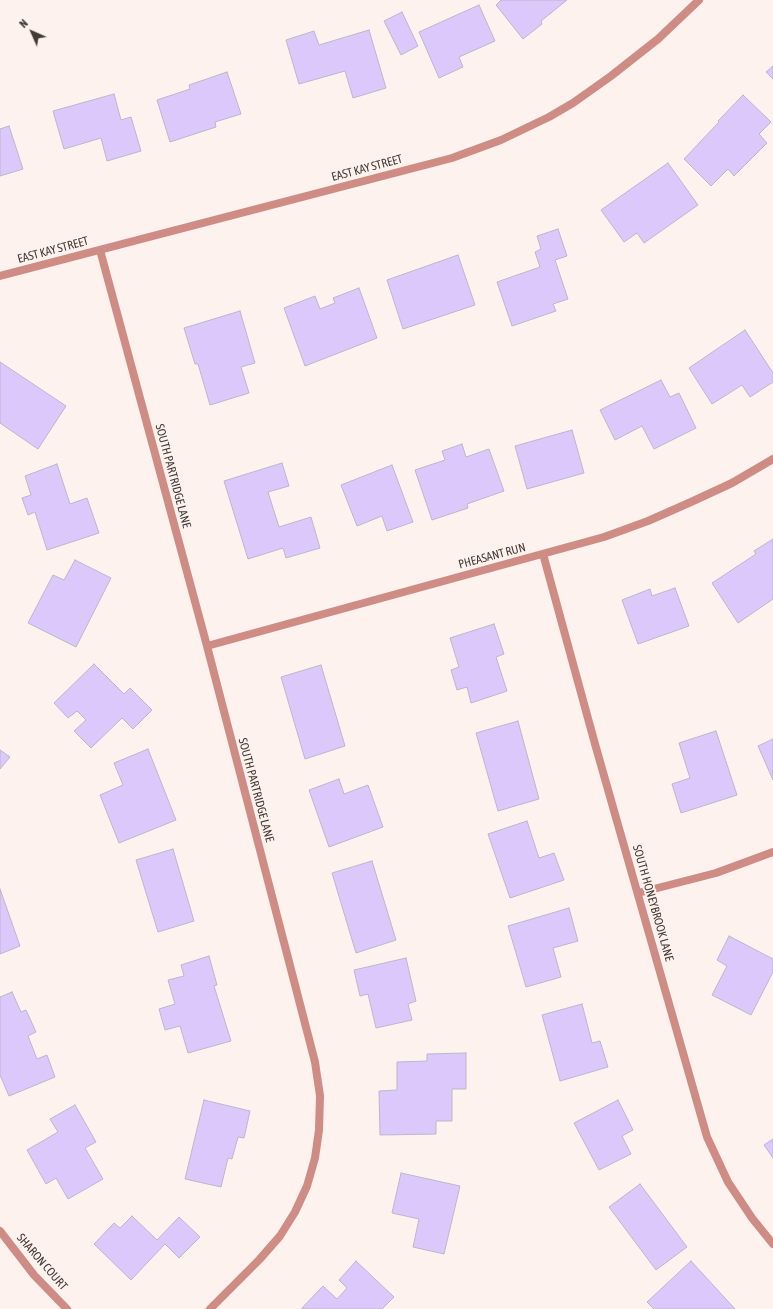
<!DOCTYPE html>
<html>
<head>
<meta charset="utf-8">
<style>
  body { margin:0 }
  #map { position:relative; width:773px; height:1309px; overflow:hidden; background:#fdf2ee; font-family:"Asap Condensed",sans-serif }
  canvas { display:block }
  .north { position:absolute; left:12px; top:12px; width:40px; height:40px; -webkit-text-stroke:3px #fdf2ee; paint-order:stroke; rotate:315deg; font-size:11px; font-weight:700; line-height:16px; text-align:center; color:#443a36 }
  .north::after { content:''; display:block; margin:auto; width:14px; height:18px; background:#443a36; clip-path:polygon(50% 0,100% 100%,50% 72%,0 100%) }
</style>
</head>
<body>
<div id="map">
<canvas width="773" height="1309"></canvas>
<div class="north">N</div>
</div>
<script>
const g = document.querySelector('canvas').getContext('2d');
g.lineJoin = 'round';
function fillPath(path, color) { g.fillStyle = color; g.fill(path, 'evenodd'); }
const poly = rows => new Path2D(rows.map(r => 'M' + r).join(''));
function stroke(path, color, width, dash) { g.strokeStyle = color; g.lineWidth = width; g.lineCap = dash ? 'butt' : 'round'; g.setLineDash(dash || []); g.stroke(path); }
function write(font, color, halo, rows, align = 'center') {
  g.font = font + ' "Asap Condensed",sans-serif'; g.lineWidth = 4; g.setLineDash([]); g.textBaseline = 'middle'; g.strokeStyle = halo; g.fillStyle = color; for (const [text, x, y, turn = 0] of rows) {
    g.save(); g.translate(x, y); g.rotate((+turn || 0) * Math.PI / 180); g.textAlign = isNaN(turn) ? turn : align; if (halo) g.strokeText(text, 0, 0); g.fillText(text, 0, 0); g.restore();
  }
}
const building = poly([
  [501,0,567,0,541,21,542,24,523,39,496,5,501,0],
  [479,5,495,41,459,57,463,67,439,78,419,32,479,5],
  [402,12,418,46,401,55,384,21,402,12],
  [369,30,386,88,353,98,345,71,299,84,286,40,314,31,319,45,369,30],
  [773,66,773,79,766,72,773,66],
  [227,72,241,114,215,122,216,127,170,142,157,100,190,89,189,85,227,72],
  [114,94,121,120,131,117,141,151,107,161,101,138,64,149,53,111,114,94],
  [743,95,771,122,759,134,767,143,734,176,728,169,711,186,684,159,719,122,718,121,743,95],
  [9,126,23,169,0,176,0,129,9,126],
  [668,163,698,205,644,243,637,233,624,242,601,210,668,163],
  [558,229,567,256,555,260,568,299,553,304,556,311,512,326,497,282,540,267,535,252,541,249,537,236,558,229],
  [458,255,475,305,403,329,387,280,458,255],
  [359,288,377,338,305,366,284,308,315,296,320,309,335,303,333,298,359,288],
  [240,311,255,363,241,367,249,393,210,405,198,364,195,364,184,328,240,311],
  [745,330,773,373,773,382,750,397,742,385,712,404,689,368,745,330],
  [0,362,66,406,38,449,0,423,0,362],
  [661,380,670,397,679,393,696,428,654,449,642,426,615,440,600,410,661,380],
  [572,430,584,473,527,489,515,446,572,430],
  [462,444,466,457,489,449,504,491,467,504,468,508,432,520,415,470,445,460,442,451,462,444],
  [282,463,289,486,268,492,279,527,311,517,320,548,286,558,283,548,248,559,224,481,282,463],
  [57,464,70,504,87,498,99,533,47,550,35,512,28,515,22,498,31,495,25,476,57,464],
  [392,465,413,522,387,531,382,516,357,526,341,485,392,465],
  [773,539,773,599,738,623,712,583,756,554,754,551,773,539],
  [75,560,111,578,76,647,28,623,53,575,64,580,75,560],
  [675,588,689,626,638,644,622,600,650,589,652,596,675,588],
  [494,624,504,654,496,657,507,691,471,703,467,687,457,690,451,670,459,667,450,638,494,624],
  [94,664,124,694,130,688,152,710,133,729,122,718,91,748,74,731,86,720,77,711,68,718,54,703,94,664],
  [321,665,345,746,305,759,281,677,321,665],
  [518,721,539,799,498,811,476,733,518,721],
  [716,731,737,795,681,813,672,784,690,778,679,743,716,731],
  [773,739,773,780,758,746,773,739],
  [148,749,176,820,119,843,100,795,123,785,114,763,148,749],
  [0,750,10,757,0,769,0,750],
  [339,779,344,794,368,785,383,827,329,847,309,790,339,779],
  [527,821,539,858,554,853,564,880,510,898,488,834,527,821],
  [173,849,194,921,158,932,136,860,173,849],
  [372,861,396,940,356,953,332,873,372,861],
  [0,889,20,946,0,954,0,889],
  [569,908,578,941,553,948,561,977,526,987,508,926,569,908],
  [729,936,773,959,773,972,751,1015,712,995,727,966,717,960,729,936],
  [209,956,217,985,214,986,231,1041,188,1053,180,1026,165,1030,159,1009,175,1004,168,980,184,976,181,965,209,956],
  [406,958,416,1001,408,1004,412,1020,376,1028,368,994,360,996,354,970,406,958],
  [12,992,21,1012,26,1010,36,1032,28,1036,37,1059,47,1055,55,1077,9,1096,0,1075,0,997,12,992],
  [582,1004,592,1043,600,1041,608,1067,560,1081,542,1015,582,1004],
  [466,1053,466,1089,452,1089,452,1121,436,1121,436,1134,380,1135,379,1091,397,1090,397,1062,427,1061,427,1054,466,1053],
  [204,1100,250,1111,244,1138,238,1137,232,1159,228,1158,221,1187,185,1179,204,1100],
  [618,1100,633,1130,622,1136,631,1154,599,1170,574,1123,618,1100],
  [75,1105,96,1142,85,1148,103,1179,68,1199,56,1178,46,1184,27,1150,58,1132,50,1119,75,1105],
  [773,1139,773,1158,764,1145,773,1139],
  [401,1173,460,1186,444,1254,413,1247,419,1219,392,1213,401,1173],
  [640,1184,687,1247,656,1270,609,1207,640,1184],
  [132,1216,157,1240,179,1217,200,1237,179,1258,165,1244,131,1280,94,1244,114,1223,120,1228,132,1216],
  [356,1261,394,1297,382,1309,301,1309,323,1286,337,1299,347,1288,339,1280,356,1261],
  [691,1261,735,1309,654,1309,647,1302,691,1261]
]);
fillPath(building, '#ddc8fc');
stroke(building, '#beb5cb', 1);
stroke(poly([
  [100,250,207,646,287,954,315,1062,320,1096,319,1130,315,1158,307,1186,295,1212,280,1236,259,1260,210,1309],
  [0,276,452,158,501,140,549,117,573,103,611,76,658,39,699,0],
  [543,554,595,744,707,1137,728,1182,752,1218,773,1244],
  [207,646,604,537,648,521,691,502,732,483,773,459],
  [638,893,716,873,773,852],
  [0,1231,34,1275,67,1309]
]), '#cf8c85', 8);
write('12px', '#443a36', '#fdf2ee', [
  ["EAST KAY STREET",367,168,-15],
  ["EAST KAY STREET",53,250,-15],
  ["SOUTH PARTRIDGE LANE",173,476,75],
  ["PHEASANT RUN",492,556,-15],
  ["SOUTH PARTRIDGE LANE",256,790,75],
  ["SOUTH HONEYBROOK LANE",653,903,74],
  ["SHARON COURT",42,1262,49]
]);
</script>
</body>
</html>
